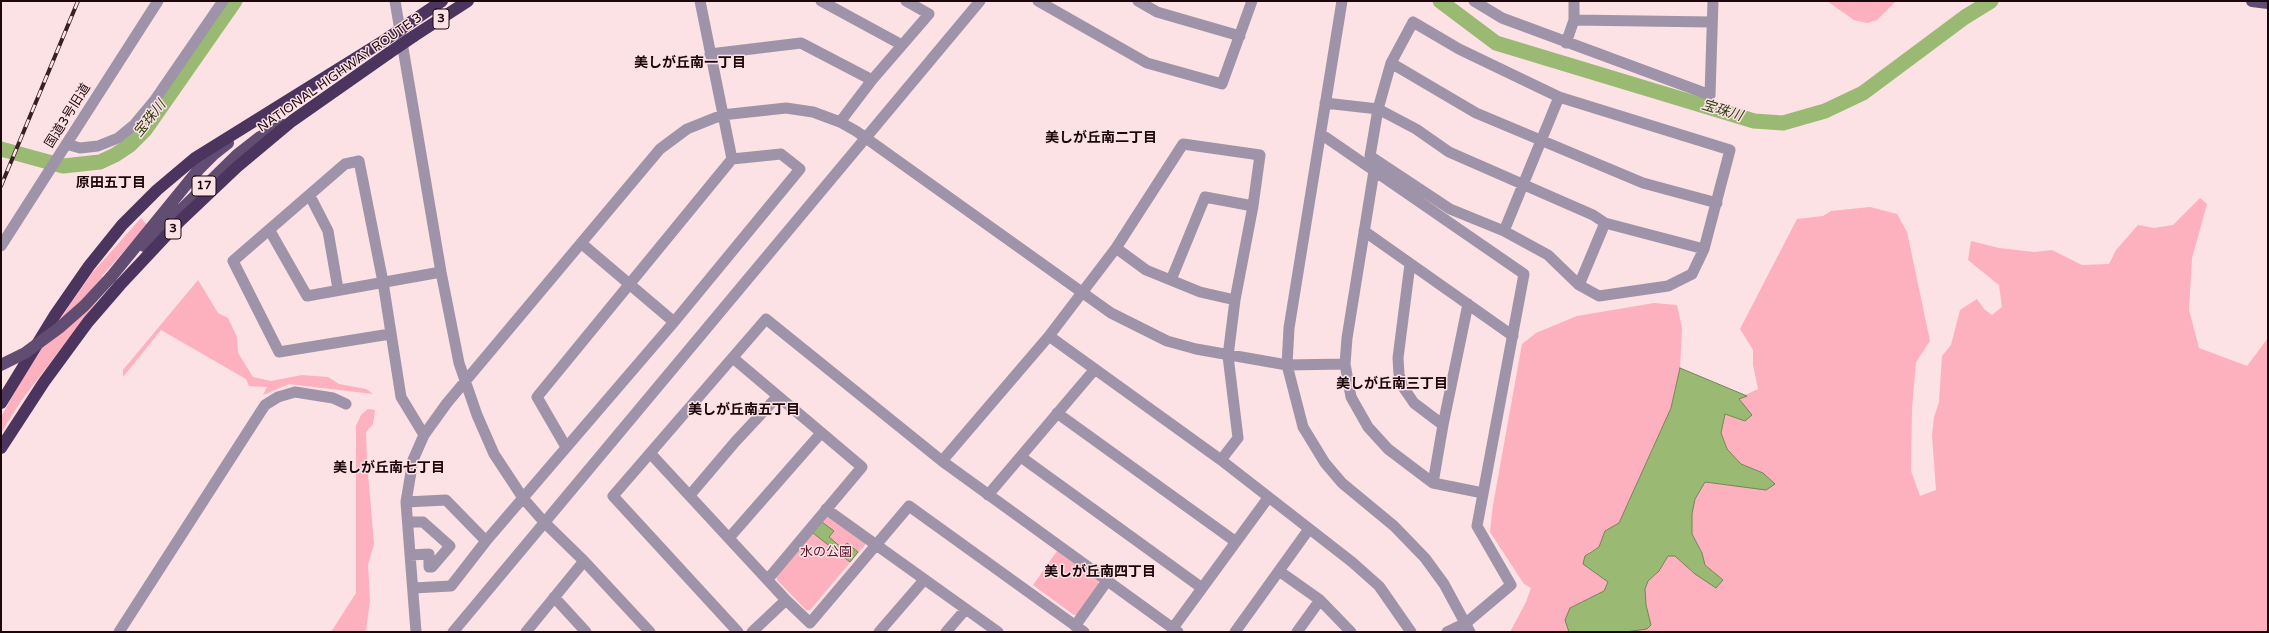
<!DOCTYPE html>
<html>
<head>
<meta charset="utf-8">
<style>
  body { margin:0 }
  #map { position:relative; width:2269px; height:633px; overflow:hidden; background:#fce1e5; font-family:"Varela Round",sans-serif }
  canvas { display:block }
  .frame { position:absolute; inset:0; border:2px solid #1b070b; pointer-events:none }
</style>
</head>
<body>
<div id="map">
<canvas width="2269" height="633"></canvas>
<div class="frame"></div>
</div>
<script>
const g = document.querySelector('canvas').getContext('2d');
g.lineJoin = 'round';
function fillPath(path, color) { g.fillStyle = color; g.fill(path, 'evenodd'); }
const poly = rows => new Path2D(rows.map(r => 'M' + r).join(''));
function stroke(path, color, width, dash) { g.strokeStyle = color; g.lineWidth = width; g.lineCap = dash ? 'butt' : 'round'; g.setLineDash(dash || []); g.stroke(path); }
function write(font, color, halo, rows, align = 'center') {
  g.font = font + ' "Varela Round","Noto Sans JP",sans-serif'; g.lineWidth = 3; g.setLineDash([]); g.textBaseline = 'middle'; g.strokeStyle = halo; g.fillStyle = color; for (const [text, x, y, turn = 0] of rows) {
    g.save(); g.translate(x, y); g.rotate((+turn || 0) * Math.PI / 180); g.textAlign = isNaN(turn) ? turn : align; if (halo) g.strokeText(text, 0, 0); g.fillText(text, 0, 0); g.restore();
  }
}
fillPath(poly([
  [1827,1,1896,1,1877,20,1867,23,1854,20],
  [2200,198,2207,204,2192,258,2189,310,2199,348,2247,366,2268,338,2268,632,1625,632,1651,625,1646,605,1645,589,1648,581,1659,571,1668,556,1675,556,1695,574,1723,580,1705,565,1702,553,1692,534,1692,514,1695,499,1704,482,1734,486,1763,473,1741,464,1727,449,1721,433,1725,414,1745,421,1745,408,1739,398,1758,389,1753,365,1753,350,1740,329,1797,219,1823,216,1831,211,1870,207,1897,214,1907,232,1930,341,1916,362,1912,408,1911,471,1920,496,1936,490,1932,435,1934,417,1939,402,1942,356,1951,345,1960,310,1977,299,1984,309,1992,315,2002,307,1999,285,1968,260,1971,241,1999,248,2034,252,2052,250,2082,265,2109,264,2116,250,2138,225,2154,228,2173,225],
  [141,218,147,225,102,276,108,287,21,401,1,433,1,417,38,351,92,273],
  [198,280,218,313,228,318,237,337,238,353,253,377,271,381,302,375,328,377,339,384,366,389,373,394,289,384,263,395,267,387,249,386,246,379,161,330,123,377,123,370],
  [1654,303,1677,305,1682,328,1680,368,1671,408,1619,523,1605,531,1599,547,1589,552,1587,568,1597,572,1608,582,1604,591,1570,608,1569,632,1510,632,1526,602,1531,588,1524,584,1490,532,1493,505,1522,344,1536,333,1577,316],
  [368,409,375,410,373,424,366,432,367,462,374,544,368,565,370,601,366,631,331,632,356,593,356,426,361,415],
  [825,516,829,516,865,541,865,545,810,610,806,610,777,580,776,576],
  [1057,551,1098,581,1099,584,1077,615,1074,615,1033,585]
]), '#fdb0bd');
const water = poly([
  [1680,368,1747,396,1739,399,1752,415,1745,421,1725,414,1721,433,1727,449,1741,464,1763,473,1775,484,1766,490,1705,482,1695,499,1692,514,1692,534,1702,553,1705,565,1723,580,1716,588,1695,574,1675,556,1668,556,1659,571,1648,581,1645,589,1646,605,1651,625,1647,629,1625,632,1569,632,1565,620,1570,608,1604,591,1608,582,1583,564,1585,556,1599,547,1605,531,1619,523,1671,408,1680,368],
  [822,522,834,531,829,537,842,548,847,543,858,552,850,562,813,533,822,522]
]);
fillPath(water, '#9aba73');
stroke(water, '#748454', 1);
stroke(poly([
  [1440,1,1496,43,1754,121,1783,123,1825,111,1863,93,1965,17,1991,1],
  [1,149,63,166,100,162,115,155,130,145,145,130,235,1]
]), '#9aba73', 15);
stroke(poly([
  [395,1,441,272,459,363,477,415,494,454,523,498,544,522,584,561,650,632],
  [700,1,732,159],
  [821,1,902,45],
  [1038,1,1147,63,1222,84,1252,1],
  [1138,1,1157,12,1240,36],
  [1342,1,1289,328,1287,365,1303,427,1325,463,1342,483,1394,526,1425,558,1444,584,1470,632],
  [1474,1,1502,18,1710,95,1713,1],
  [1574,20,1711,22],
  [1413,22,1459,49,1559,97,1730,150,1704,249,1692,274,1668,286,1599,296,1579,285,1548,255,1504,231,1450,209,1370,156,1378,109,1391,63,1413,22],
  [1566,43,1574,20,1574,1],
  [710,54,801,43,872,80],
  [1391,63,1476,113,1643,183,1717,203],
  [1325,103,1378,109,1416,129,1449,152,1593,215,1605,223,1579,285],
  [840,122,872,80,929,14,906,1],
  [1321,134,1524,274,1477,526,1511,585,1466,623,1447,632],
  [66,144,80,148,98,146,118,138,134,125,154,101,223,1],
  [1374,171,1347,338,1345,364,1351,397,1368,427,1388,449,1429,480,1433,483,1483,493],
  [310,196,328,231,338,289],
  [1605,223,1704,249],
  [270,231,307,296,441,272],
  [1364,231,1513,336],
  [1504,231,1559,97],
  [581,243,674,322],
  [1,246,158,1],
  [1116,248,1146,270,1200,292,1235,300],
  [1410,264,1398,358,1399,374,1403,387,1414,403,1443,425],
  [1171,280,1205,197,1253,206],
  [390,334,279,352,233,261,345,164,359,161,383,282,401,397,424,435],
  [1049,336,1221,460,1352,562,1379,586,1411,632],
  [733,358,862,467,768,579],
  [1057,413,1236,542],
  [650,453,786,600,810,623,909,506,1084,632],
  [1021,457,1202,588],
  [942,461,1049,336,1116,248,1183,144,1260,155,1253,206,1235,300,1228,356,1238,438,1221,460],
  [1433,483,1443,425,1468,304],
  [690,495,735,442,777,397],
  [988,495,1095,369],
  [406,502,446,500,486,541],
  [826,509,998,632],
  [408,522,423,522,450,546,432,567,429,567,429,554,410,555],
  [729,538,821,433],
  [1279,571,1320,600,1351,632],
  [413,588,451,586,486,541,674,322,800,169,781,154,732,159,537,397,566,447],
  [554,597,586,632],
  [1075,626,1107,581],
  [1173,628,1268,498],
  [119,632,265,405,278,397,295,392,333,398,346,404],
  [416,632,406,502,413,460,424,435,447,403,660,149,687,129,722,115,786,108,813,112,840,122,856,131,1111,313,1167,341,1196,349,1287,365,1345,364],
  [453,632,980,1],
  [526,632,584,561],
  [738,632,613,496,766,319,942,461,1178,632],
  [752,632,786,600],
  [879,632,924,580],
  [946,632,965,610],
  [1235,632,1309,529],
  [1297,632,1320,600]
]), '#9e93a9', 11);
stroke(poly([
  [2252,1,2268,3],
  [144,246,237,155,260,137,283,125],
  [111,277,199,169,214,154,228,143]
]), '#614d72', 12);
stroke(poly([
  [411,22,442,1],
  [414,36,468,1],
  [1,403,55,315,89,266,122,225,157,190,195,158,388,38],
  [1,448,44,382,88,322,120,285,180,221,237,167,292,121,389,53]
]), '#4b345e', 12);
const rail = poly([
  [1,186,78,1]
]);
stroke(rail, '#362125', 4);
stroke(rail, '#fce1e5', 2.5, [8]);
stroke(poly([
  [1,365,25,353,59,328,84,306,111,277]
]), '#614d72', 12);
stroke(poly([
  [388,38,411,22],
  [389,53,414,36]
]), '#4b345e', 12);
for (const [x, y, w] of [
  [441,19,16],
  [204,186,24],
  [173,229,16]
]) { const box = new Path2D(); box.roundRect(x - w / 2, y - 10, w, 20, 3); g.fillStyle = '#fce1e5'; g.fill(box); stroke(box, '#1b070b', 1); }
write('bold 12px', '#1b070b', null, [
  ["3",441,19],
  ["17",204,186],
  ["3",173,229]
]);
write('13px', '#1b070b', '#fce1e5', [
  ["NATIONAL HIGHWAY ROUTE 3",340,73,-35],
  ["国道3号旧道",68,116,-58]
]);
write('13px', '#5b1127', '#fce1e5', [
  ["水の公園",826,553]
]);
write('bold 14px', '#1b070b', '#fce1e5', [
  ["美しが丘南一丁目",690,63],
  ["美しが丘南二丁目",1101,138],
  ["原田五丁目",111,183],
  ["美しが丘南三丁目",1392,384],
  ["美しが丘南五丁目",744,410],
  ["美しが丘南七丁目",389,468],
  ["美しが丘南四丁目",1100,572]
]);
write('italic 14px', '#2d410d', '#fce1e5', [
  ["宝珠川",1722,111,17],
  ["宝珠川",150,119,-51]
]);
</script>
</body>
</html>
